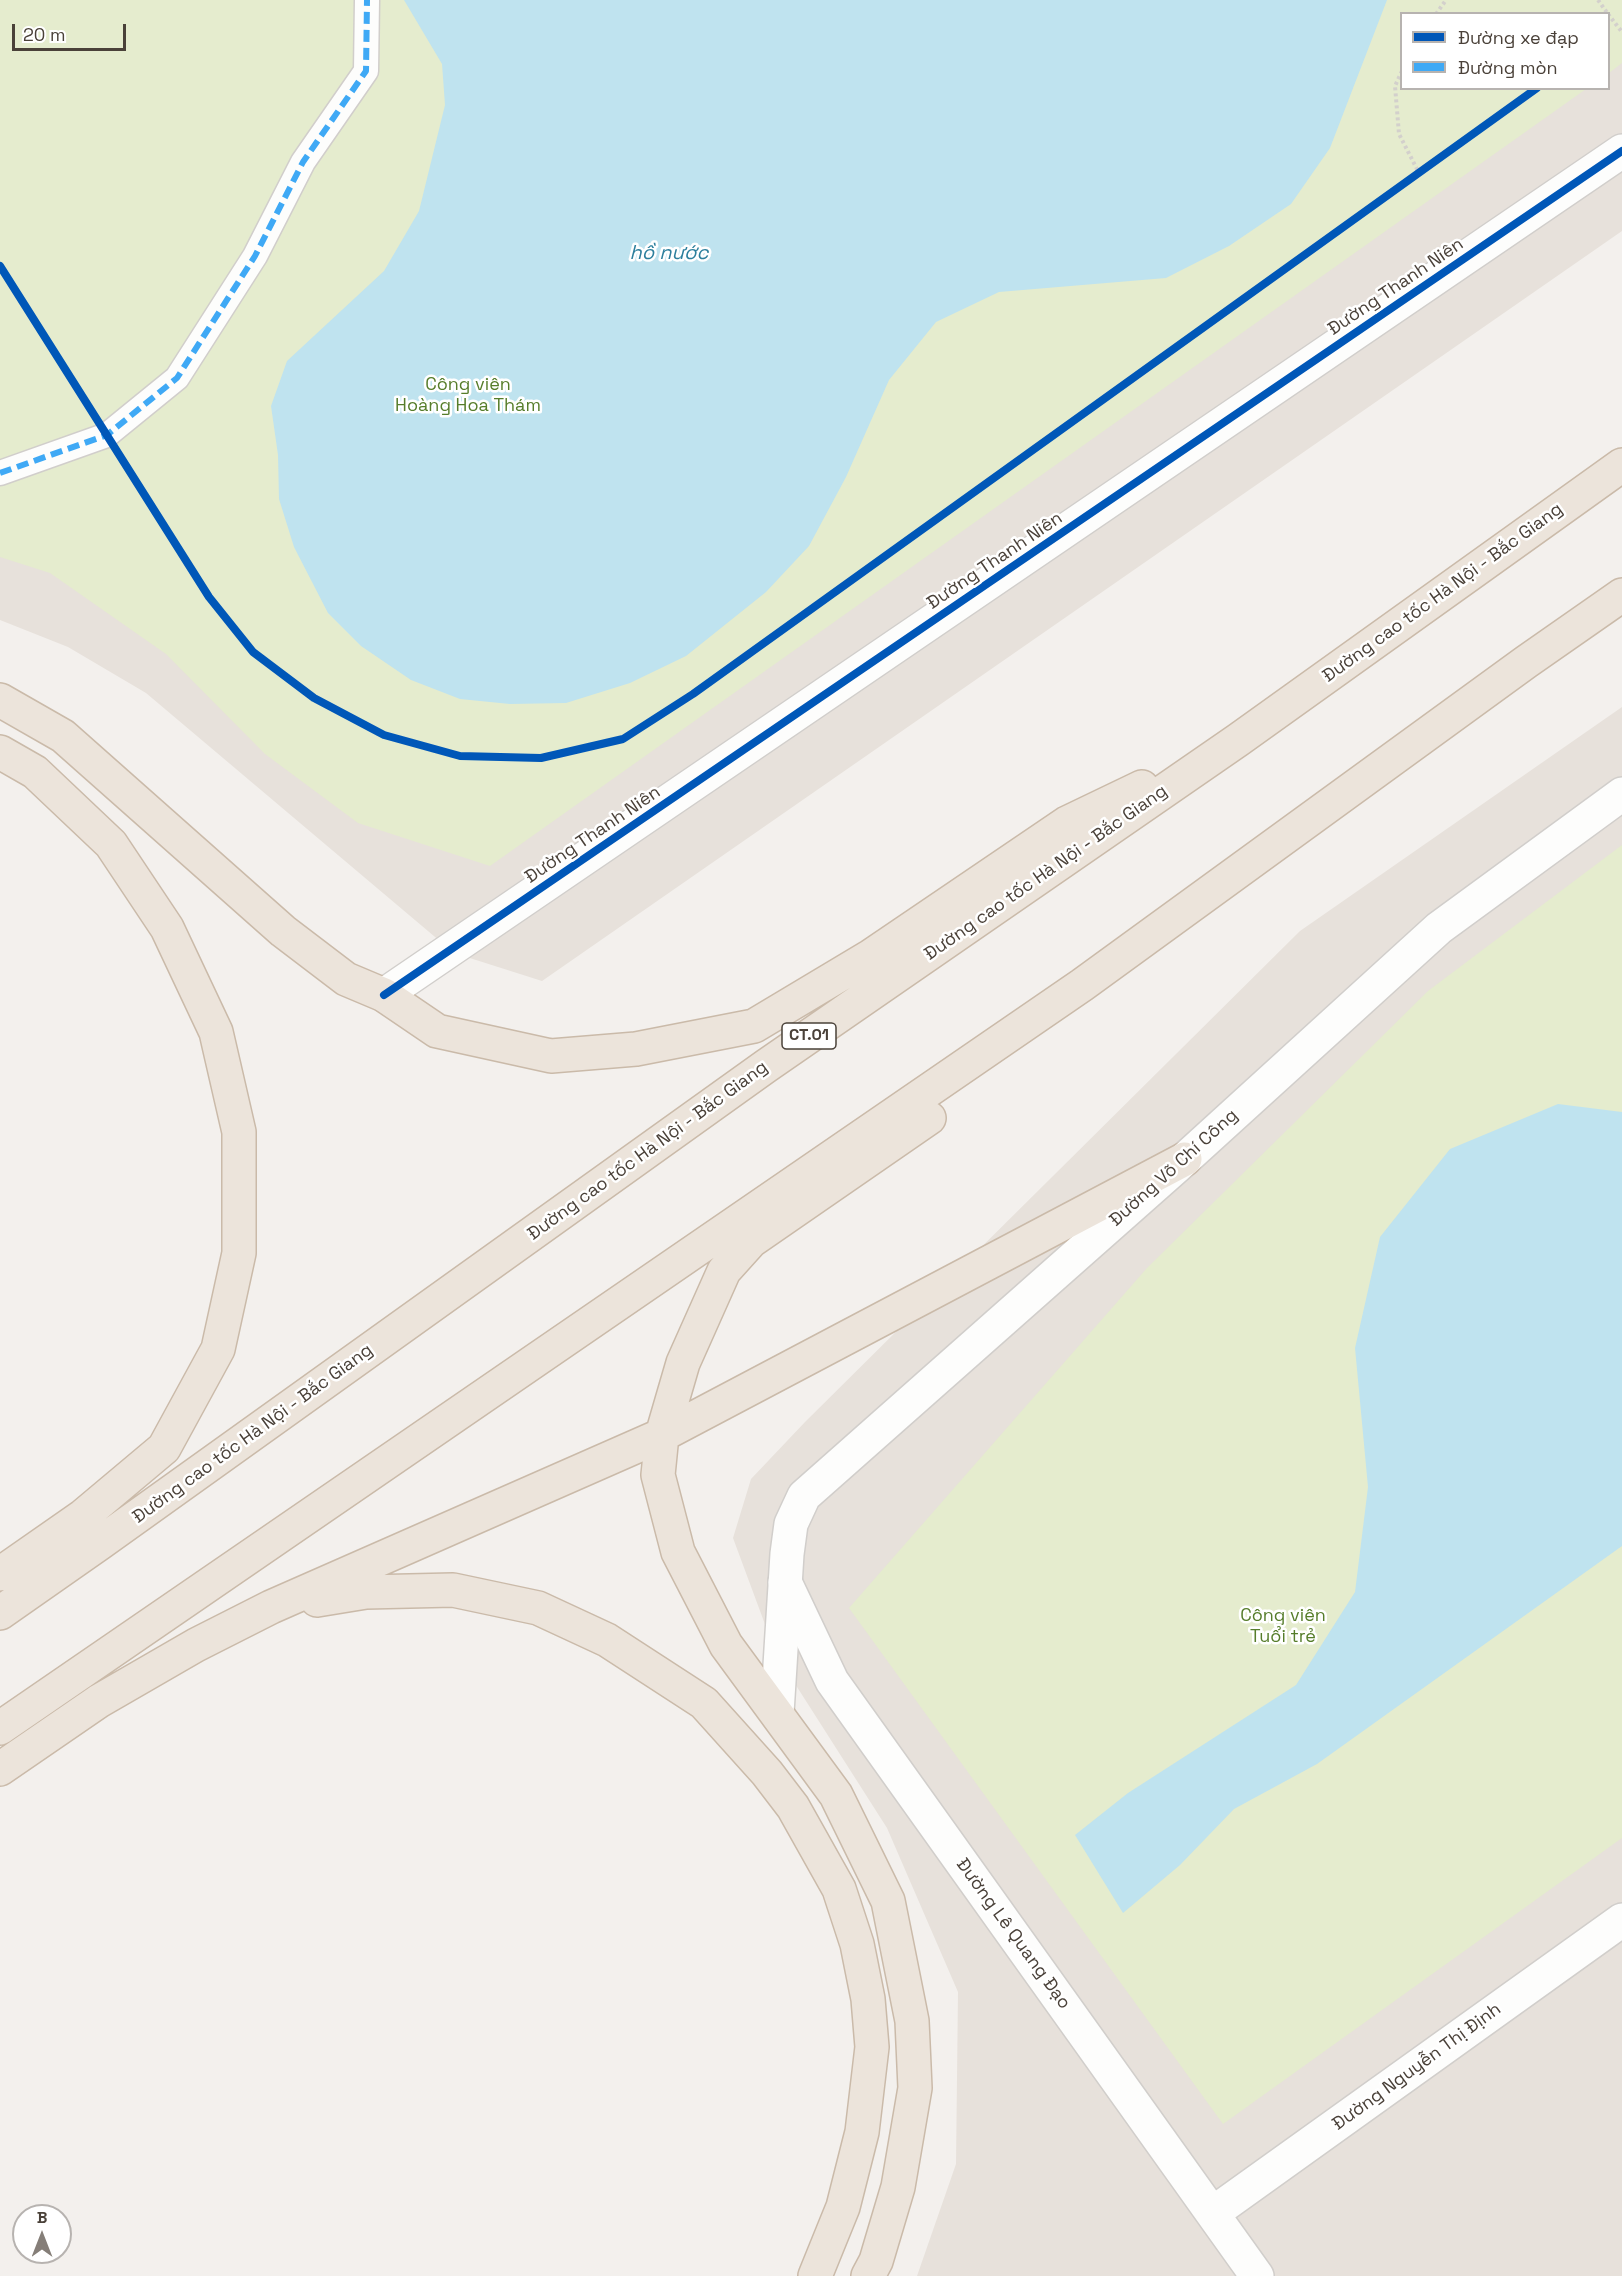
<!DOCTYPE html>
<html>
<head>
<meta charset="utf-8">
<style>
  body { margin:0 }
  #map { position:relative; width:1622px; height:2276px; overflow:hidden; background:#f3f0ed; font-family:"Space Grotesk",sans-serif }
  canvas { display:block }
  .legend { position:absolute; left:1400px; top:12px; width:210px; height:78px; box-sizing:border-box; background:#fff; border:2px solid #b7b3b0; margin:0; padding:8px 10px; list-style:none; font-size:18px; color:#4a4139 }
  .legend li { display:flex; align-items:center; gap:12px; height:30px }
  .legend b { width:30px; border:2px solid #b7b3b0 }
  .north { position:absolute; left:12px; top:2204px; width:60px; height:60px; box-sizing:border-box; background:#fff; border:2px solid #b7b3b0; border-radius:50%; rotate:0deg; font-size:16px; font-weight:700; line-height:24px; text-align:center; color:#4a4139 }
  .north::after { content:''; display:block; margin:auto; width:21px; height:27px; background:#857e78; clip-path:polygon(50% 0,100% 100%,50% 72%,0 100%) }
  .scale { position:absolute; left:12px; top:24px; width:114px; height:27px; box-sizing:border-box; border:3px solid #4a4139; border-top:0; padding-left:8px; font-size:18px; line-height:21px; white-space:nowrap; color:#4a4139; -webkit-text-stroke:4px #fff; paint-order:stroke }
</style>
</head>
<body>
<div id="map">
<canvas width="1622" height="2276"></canvas>
<ul class="legend">
<li><b style="height:8px;background:#0057b8"></b>Đường xe đạp</li>
<li><b style="height:8px;background:#3fa9f5"></b>Đường mòn</li>
</ul>
<div class="north">B</div>
<div class="scale">20 m</div>
</div>
<script>
const g = document.querySelector('canvas').getContext('2d');
g.lineJoin = 'round';
function fillPath(path, color) { g.fillStyle = color; g.fill(path, 'evenodd'); }
const poly = rows => new Path2D(rows.map(r => 'M' + r).join(''));
function stroke(path, color, width, dash) { g.strokeStyle = color; g.lineWidth = width; g.lineCap = dash ? 'butt' : 'round'; g.setLineDash(dash || []); g.stroke(path); }
function write(font, color, halo, rows, align = 'center') {
  g.font = font + ' "Space Grotesk",sans-serif'; g.lineWidth = 5; g.setLineDash([]); g.textBaseline = 'middle'; g.strokeStyle = halo; g.fillStyle = color; for (const [text, x, y, turn = 0] of rows) {
    g.save(); g.translate(x, y); g.rotate((+turn || 0) * Math.PI / 180); g.textAlign = isNaN(turn) ? turn : align; if (halo) g.strokeText(text, 0, 0); g.fillText(text, 0, 0); g.restore();
  }
}
fillPath(poly([
  [0,0,1622,0,1622,231,542,981,454,953,146,693,68,647,0,620],
  [1402,14,1608,14,1608,88,1402,88],
  [1622,707,1622,2276,917,2276,956,2164,958,1992,887,1828,776,1654,733,1538,751,1479,805,1422,1300,931]
]), '#e7e1db');
fillPath(poly([
  [0,0,1622,0,1622,63,1609,73,1608,14,1402,14,1402,88,1586,89,490,866,358,823,265,754,166,654,50,573,0,557],
  [1622,845,1622,1838,1223,2124,849,1608,1147,1268,1428,991]
]), '#e5ecce');
fillPath(poly([
  [404,0,1387,0,1330,148,1291,204,1229,246,1166,278,999,292,936,322,889,380,846,477,809,546,766,592,686,656,630,683,566,703,510,704,460,699,411,680,361,646,328,613,294,547,279,499,278,455,271,406,287,361,384,271,419,211,445,105,442,64],
  [1558,1104,1622,1112,1622,1546,1317,1764,1234,1809,1180,1865,1123,1913,1075,1835,1128,1793,1296,1685,1355,1592,1368,1487,1355,1348,1380,1237,1450,1149]
]), '#bfe3ef');
const pedestrian = poly([
  [0,473,107,435,177,378,255,256,303,162,366,71,367,0]
]);
const minor = poly([
  [785,1582,832,1681,1257,2276],
  [1213,2213,1622,1920]
]);
const tertiary = poly([
  [384,995,1622,151],
  [777,1713,787,1554,791,1524,804,1496,1185,1159,1439,928,1622,794]
]);
const motorway = poly([
  [0,700,63,736,283,931,346,979,384,995,437,1031,551,1056,636,1049,754,1026,871,956,1067,823,1142,787],
  [0,752,35,772,111,844,167,928,216,1032,239,1132,239,1253,218,1349,164,1448,83,1516,0,1574],
  [317,1600,366,1592,453,1590,538,1608,607,1640,704,1703,767,1773,793,1807,839,1889,857,1944,868,1999,872,2047,862,2132,843,2207,815,2276],
  [0,1613,100,1543,766,1066,1238,740,1622,465],
  [0,1728,1082,985,1526,662,1622,595],
  [0,1769,99,1701,196,1645,271,1607,662,1435,1185,1159],
  [868,2276,876,2261,898,2187,915,2088,912,2021,888,1901,836,1795,726,1645,678,1552,658,1475,662,1435,683,1363,724,1271,751,1241,929,1118]
]);
stroke(pedestrian, '#d1cecb', 27);
stroke(minor, '#d1cecb', 36);
stroke(tertiary, '#d1cecb', 36);
stroke(motorway, '#cabaa9', 36);
stroke(poly([
  [1598,0,1608,14],
  [1436,14,1446,0],
  [1608,14,1622,32],
  [1402,71,1395,86,1399,134,1419,173]
]), '#d3d0cc', 4, [3, 3]);
stroke(pedestrian, '#fdfdfc', 24);
stroke(minor, '#fdfdfc', 33);
stroke(tertiary, '#fdfdfc', 33);
stroke(motorway, '#ece4db', 33);
stroke(poly([
  [0,473,107,435,177,378,255,256,303,162,366,71,367,0]
]), '#3fa9f5', 6, [12, 6]);
stroke(poly([
  [0,266,209,597,253,652,314,698,384,735,460,756,541,758,623,739,693,694,1537,88],
  [384,995,1622,151]
]), '#0057b8', 8);
for (const [x, y, w] of [
  [809,1036,54]
]) { const box = new Path2D(); box.roundRect(x - w / 2, y - 13, w, 26, 4.5); g.fillStyle = '#fff'; g.fill(box); stroke(box, '#4a4139', 1.5); }
write('bold 16px', '#4a4139', null, [
  ["CT.01",809,1036]
]);
write('18px', '#4a4139', '#fff', [
  ["Đường Thanh Niên",1396,287,-34],
  ["Đường Thanh Niên",995,561,-34],
  ["Đường cao tốc Hà Nội - Bắc Giang",1443,593,-36],
  ["Đường Thanh Niên",593,835,-34],
  ["Đường cao tốc Hà Nội - Bắc Giang",1046,873,-35],
  ["Đường cao tốc Hà Nội - Bắc Giang",648,1151,-36],
  ["Đường Võ Chí Công",1174,1168,-42],
  ["Đường cao tốc Hà Nội - Bắc Giang",253,1434,-36],
  ["Đường Lê Quang Đạo",1013,1934,54],
  ["Đường Nguyễn Thị Định",1417,2067,-36]
]);
write('18px', '#567d2b', '#fff', [
  ["Công viên",468,385],
  ["Hoàng Hoa Thám",468,406],
  ["Công viên",1283,1616],
  ["Tuổi trẻ",1283,1637]
]);
write('italic 20px', '#2c7f9d', '#fff', [
  ["hồ nước",669,254]
]);
</script>
</body>
</html>
